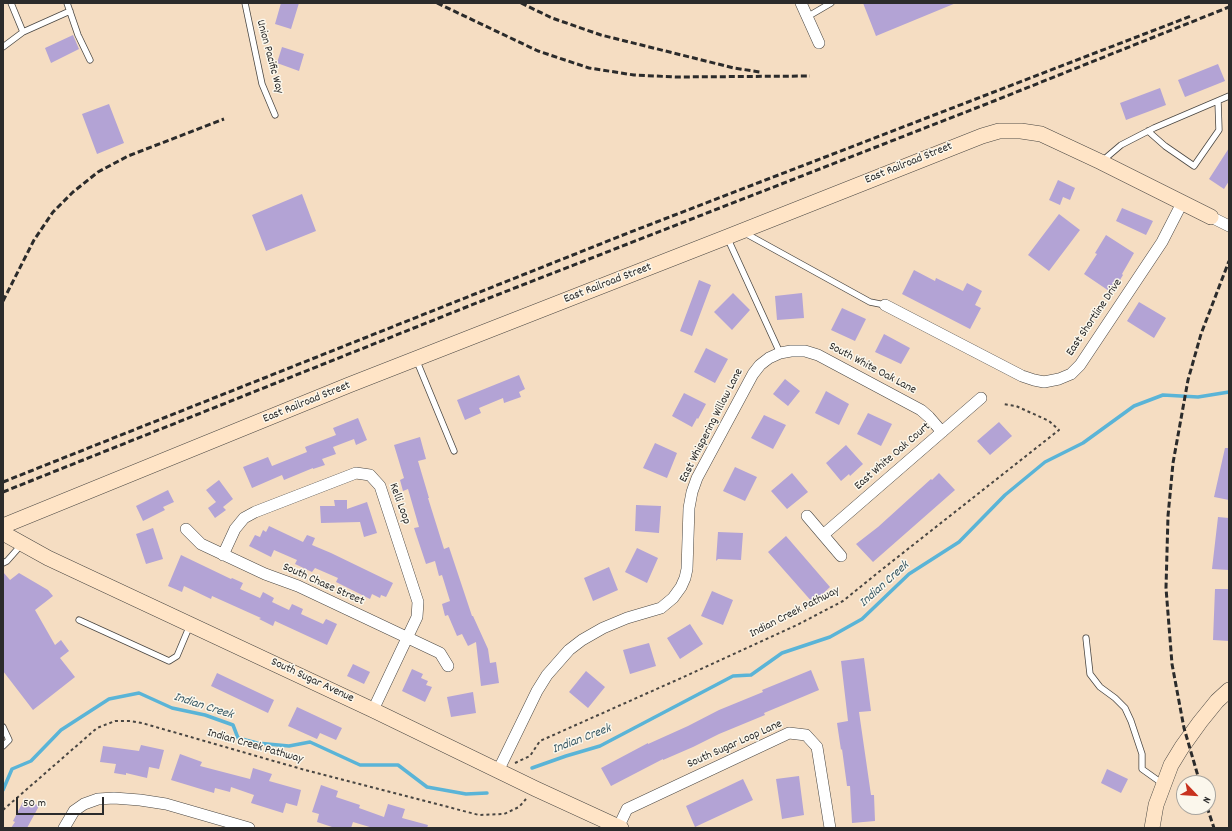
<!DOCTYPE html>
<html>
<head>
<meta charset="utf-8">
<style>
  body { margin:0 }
  #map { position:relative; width:1232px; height:831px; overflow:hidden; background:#f5ddc2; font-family:Dekko,sans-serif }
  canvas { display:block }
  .frame { position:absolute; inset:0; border:4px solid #2b2b2b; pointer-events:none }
  .north { position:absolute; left:1176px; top:775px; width:40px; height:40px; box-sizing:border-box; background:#fbf7ec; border:1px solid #a8a59f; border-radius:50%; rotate:115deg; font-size:11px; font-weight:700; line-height:16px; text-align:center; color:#2b2b2b }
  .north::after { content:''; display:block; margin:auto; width:14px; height:18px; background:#c8321e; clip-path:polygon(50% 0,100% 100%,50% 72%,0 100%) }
  .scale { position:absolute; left:16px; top:797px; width:88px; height:18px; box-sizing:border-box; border:2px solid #2b2b2b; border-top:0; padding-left:5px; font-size:12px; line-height:14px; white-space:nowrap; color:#2b2b2b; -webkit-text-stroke:3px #fbf7ec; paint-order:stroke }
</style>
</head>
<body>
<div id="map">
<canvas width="1232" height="831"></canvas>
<div class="frame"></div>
<div class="north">N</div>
<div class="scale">50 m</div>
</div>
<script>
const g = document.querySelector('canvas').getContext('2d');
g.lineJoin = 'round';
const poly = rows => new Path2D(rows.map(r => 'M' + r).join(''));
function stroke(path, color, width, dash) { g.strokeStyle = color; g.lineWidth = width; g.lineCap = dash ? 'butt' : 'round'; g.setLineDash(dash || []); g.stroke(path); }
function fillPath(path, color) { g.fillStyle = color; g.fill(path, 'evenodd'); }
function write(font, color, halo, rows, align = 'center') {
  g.font = font + ' Dekko,sans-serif'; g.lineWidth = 3; g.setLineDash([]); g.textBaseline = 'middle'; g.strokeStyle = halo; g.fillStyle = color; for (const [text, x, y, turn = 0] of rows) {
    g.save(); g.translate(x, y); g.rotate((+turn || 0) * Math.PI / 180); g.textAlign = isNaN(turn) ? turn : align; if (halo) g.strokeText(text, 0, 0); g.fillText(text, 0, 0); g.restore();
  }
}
stroke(poly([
  [532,768,566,756,600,746,733,676,751,675,782,653,830,637,862,619,909,574,959,542,1005,495,1045,462,1083,443,1134,406,1163,395,1198,397,1229,392],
  [3,790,12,769,31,761,61,730,109,699,139,693,172,708,205,715,233,725,238,738,257,743,289,746,310,742,360,765,398,765,427,787,466,794,487,793]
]), '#5ab4d7', 3.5);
fillPath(poly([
  [281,3,299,3,291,29,275,24],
  [863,3,956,3,876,36],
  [73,35,79,49,51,63,45,48],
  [282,47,304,54,299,71,277,63],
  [1218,64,1225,81,1185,97,1178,80],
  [1160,88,1166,105,1126,120,1120,103],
  [109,104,124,143,97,154,82,114],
  [1229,148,1229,181,1224,189,1209,179],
  [1058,180,1075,188,1070,200,1063,197,1060,205,1049,200],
  [302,194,316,231,266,251,252,215],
  [1122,208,1153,221,1146,235,1116,221],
  [1059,214,1080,230,1049,271,1028,255],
  [1106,235,1134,253,1122,274,1123,275,1112,293,1084,274,1097,254,1095,253],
  [914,270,935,281,936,278,963,291,967,283,982,291,975,305,981,308,970,329,902,294],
  [699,280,711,285,692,336,680,331],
  [733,293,750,310,732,330,714,312],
  [802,293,804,318,777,320,775,296],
  [1139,302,1166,318,1154,338,1127,321],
  [842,308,866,319,855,341,831,330],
  [884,334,910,348,901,364,875,352],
  [706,348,728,359,715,383,694,372],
  [519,375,525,389,519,392,521,397,504,403,503,398,479,408,481,413,465,420,457,400],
  [785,379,800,391,788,406,773,394],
  [826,391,849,404,839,425,815,413],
  [684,393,706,404,698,419,697,418,692,427,672,416],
  [868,413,892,424,881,446,857,434],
  [764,415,786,425,773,449,751,438],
  [358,418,367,440,356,445,354,439,333,447,336,454,322,459,325,465,313,469,313,468,284,480,282,475,252,488,243,467,268,457,272,466,307,452,305,447,336,435,333,428],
  [999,422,1012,436,990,455,977,441],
  [420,437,426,459,418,461,429,498,428,498,444,549,449,547,472,616,473,616,488,649,490,663,496,662,499,683,481,686,476,642,468,646,462,634,457,636,448,615,445,616,442,604,450,601,442,575,439,576,435,561,426,564,414,528,419,527,408,489,403,491,400,480,404,478,394,445],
  [655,443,677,453,667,478,643,468],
  [846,445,863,464,850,476,849,474,841,481,826,463],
  [1225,448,1229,448,1229,500,1214,497],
  [735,467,757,477,745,501,723,491],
  [792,473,808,492,787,509,771,491],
  [939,473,955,490,873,562,856,544,878,527,931,479,932,480],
  [219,480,233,499,223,507,226,510,215,518,208,508,216,502,206,490],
  [168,490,174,502,163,507,165,510,143,521,136,506],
  [334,500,347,500,347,509,367,502,377,533,364,537,360,522,321,523,320,506,335,506],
  [636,505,661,506,659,533,635,531],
  [1218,517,1229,518,1229,570,1212,569],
  [269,526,303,542,307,535,315,538,312,545,331,553,393,583,386,597,381,595,380,598,372,594,370,599,336,582,338,578,315,568,312,572,295,564,297,560,274,550,271,557,249,546,255,535,260,537,263,530,266,532],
  [153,528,163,559,146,564,136,534],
  [718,532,743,533,741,560,718,559,716,561],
  [786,536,830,587,813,603,768,552],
  [637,548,658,558,647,583,625,572],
  [181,555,231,579,232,578,243,583,240,589,260,598,263,592,274,598,272,602,289,610,292,604,303,609,301,614,323,624,326,619,337,624,327,645,275,621,273,626,259,619,261,618,212,596,211,599,184,586,182,592,168,586],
  [609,567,618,590,593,601,584,578],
  [3,572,10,580,19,573,48,590,53,596,35,610,55,645,61,640,69,651,60,658,75,677,33,710,3,671],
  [1215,589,1229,589,1229,641,1213,640],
  [712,591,733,600,723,625,701,616],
  [690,624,703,644,680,659,667,638],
  [649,643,656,666,630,674,623,650],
  [864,658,871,711,859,712,871,795,874,795,875,821,852,823,850,786,847,786,842,749,841,750,837,723,848,721,841,661],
  [353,664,370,672,364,684,347,676],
  [412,669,423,674,421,678,428,681,426,685,432,687,425,702,402,691],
  [811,670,819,690,764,713,765,715,719,734,693,747,663,760,663,759,611,786,601,768,648,743,648,744,688,726,719,710,763,692,762,690],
  [586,671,605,687,588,708,569,692],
  [217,673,274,700,268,713,211,686],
  [473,692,476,713,451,717,447,697],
  [297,707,342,728,336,740,320,733,317,739,288,726],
  [141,745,164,750,159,769,149,767,147,778,126,773,126,775,114,773,116,764,100,762,103,746,139,751],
  [180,754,202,762,200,766,250,779,253,768,272,774,269,781,301,790,297,806,286,803,283,813,251,803,254,795,231,787,230,792,215,788,214,793,171,780],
  [1107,769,1128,779,1121,793,1101,783],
  [799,776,804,815,782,819,776,779],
  [743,779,753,800,695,827,686,806],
  [321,785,338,791,336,797,360,805,359,808,384,817,388,804,405,809,402,818,428,825,427,828,373,828,353,822,351,828,335,828,317,822,319,814,312,812],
  [25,798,39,806,27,828,11,828,15,822,13,821]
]), '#b3a3d5');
const lane = poly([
  [11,3,23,32],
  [67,3,78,35,90,60],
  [245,3,262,84,275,115],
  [807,17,831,3],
  [3,47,23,32,70,11],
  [1148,131,1165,146,1194,166,1219,130,1218,101],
  [1101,162,1121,145,1154,128,1229,96],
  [743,232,870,302,885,305],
  [727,237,780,353],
  [416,359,454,451],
  [3,563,7,561,22,544],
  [79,620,169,661,177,656,190,625],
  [1086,638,1090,674,1100,687,1115,698,1125,708,1131,721,1142,754,1142,769,1163,784],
  [3,727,9,740,3,746]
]);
const street = poly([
  [801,3,819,43],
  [1211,217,1229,226],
  [885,305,1022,376,1034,380,1044,382,1059,379,1071,374,1080,365,1162,242,1182,203],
  [807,516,841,556],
  [186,529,201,544,265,574,298,586,440,653,448,666],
  [823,535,981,398],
  [223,555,235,529,244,518,255,512,356,473,370,475,380,486,418,602,417,617,373,710],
  [498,771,537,691,547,675,569,650,582,640,603,628,627,618,661,608,673,598,681,587,685,578,687,569,689,508,692,492,697,478,753,374,760,365,769,358,780,353,791,351,805,351,818,355,921,410,929,417,942,432],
  [64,828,74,811,84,804,98,799,114,798,140,800,166,804,249,828],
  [618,828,627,809,789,733,806,735,817,747,830,828]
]);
const secondary = poly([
  [3,526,349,385,727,237,982,136,999,131,1021,131,1041,134,1101,162,1211,217],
  [3,533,48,558,373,710,536,789,621,828],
  [1152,828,1156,805,1171,765,1182,747,1200,722,1217,701,1229,690]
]);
stroke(lane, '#494642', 7);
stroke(street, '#494642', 12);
stroke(secondary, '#494642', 16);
stroke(poly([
  [515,763,530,756,540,741,688,675,797,625,843,601,880,571,1059,430,1049,421,1016,406,1003,404],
  [3,810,97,728,115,721,130,721,142,723,305,770,479,815,504,814,519,807,526,799]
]), '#494642', 2, [3, 3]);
stroke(lane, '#fff', 5.5);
stroke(street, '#fff', 11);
stroke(secondary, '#ffe4c6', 15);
stroke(poly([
  [437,3,538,51,589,68,634,75,676,77,810,76],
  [521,3,552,18,601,35,734,68,760,72],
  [3,301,34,240,53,212,73,192,98,172,128,156,224,119],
  [3,482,628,233,1191,16],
  [3,492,484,300,994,101,1229,7],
  [1200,783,1184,728,1172,664,1166,588,1168,516,1173,463,1188,380,1201,334,1229,261],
  [1207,807,1214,828]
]), '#2b2b2b', 3, [6, 3]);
write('12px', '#2b2b2b', '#fbf7ec', [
  ["Union Pacific Way",269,57,75],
  ["East Railroad Street",909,164,-22],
  ["East Railroad Street",608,284,-21],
  ["East Shortline Drive",1095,318,-56],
  ["South White Oak Lane",872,369,28],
  ["East Railroad Street",307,403,-22],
  ["East Whispering Willow Lane",712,426,-63],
  ["East White Oak Court",893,457,-41],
  ["Kelli Loop",399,504,70],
  ["South Chase Street",323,585,24],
  ["Indian Creek Pathway",795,613,-27],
  ["South Sugar Avenue",312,681,25],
  ["South Sugar Loop Lane",735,745,-24],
  ["Indian Creek Pathway",255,747,16]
]);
write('italic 13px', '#3b5b67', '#fbf7ec', [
  ["Indian Creek",885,585,-42],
  ["Indian Creek",203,707,18],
  ["Indian Creek",582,740,-21]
]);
</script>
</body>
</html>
